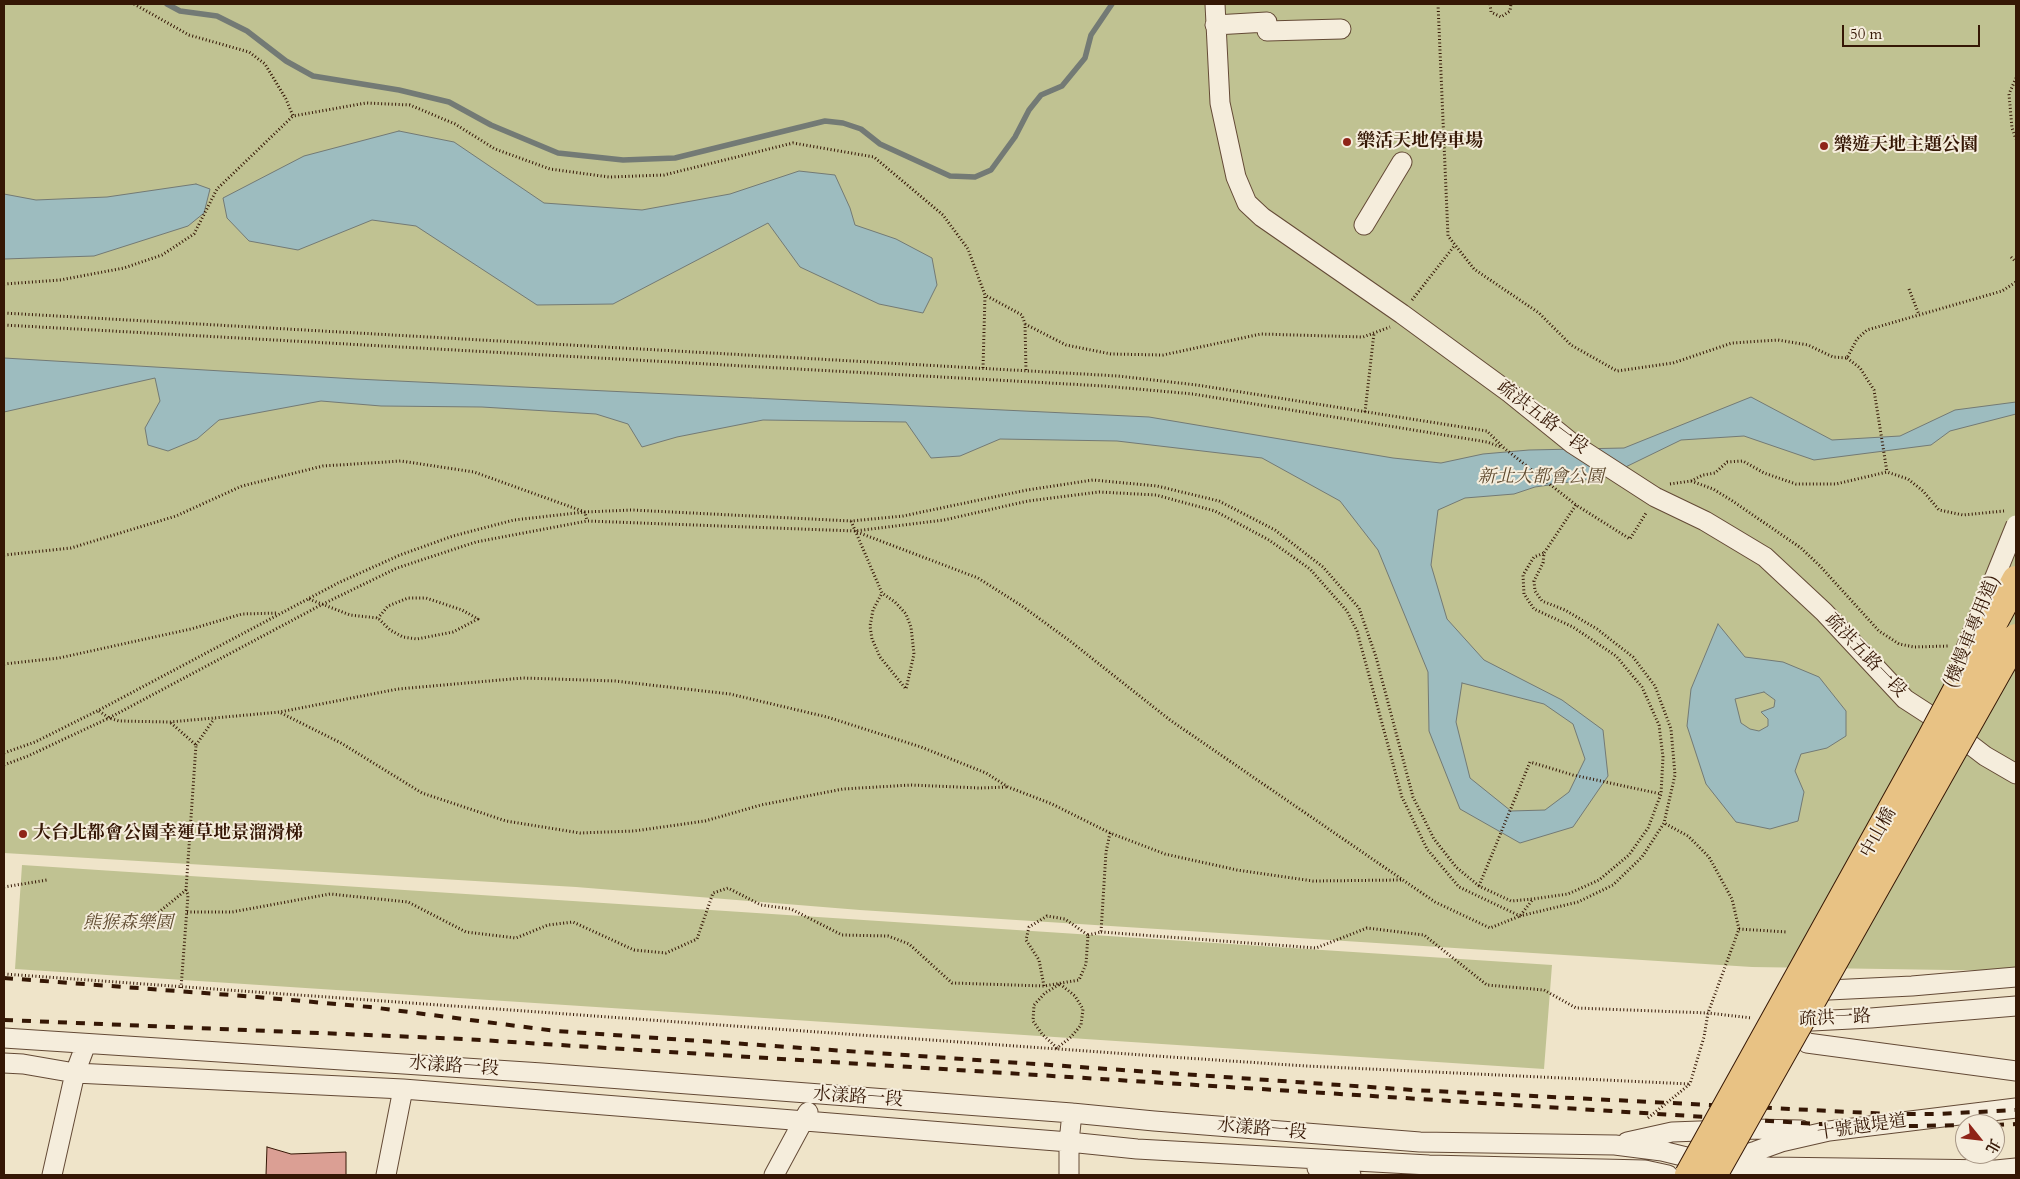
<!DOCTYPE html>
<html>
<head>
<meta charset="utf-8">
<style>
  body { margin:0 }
  #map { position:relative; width:2020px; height:1179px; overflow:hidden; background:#efe4c9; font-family:Cardo,"Noto Serif TC",serif }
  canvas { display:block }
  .frame { position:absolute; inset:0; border:5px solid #351705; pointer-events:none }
  .north { position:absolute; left:1955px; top:1114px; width:50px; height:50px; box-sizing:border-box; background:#f5eddc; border:1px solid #a89786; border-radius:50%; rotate:119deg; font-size:14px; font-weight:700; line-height:20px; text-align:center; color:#351705 }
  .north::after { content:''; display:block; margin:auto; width:18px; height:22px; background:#8f2418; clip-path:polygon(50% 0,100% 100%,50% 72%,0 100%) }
  .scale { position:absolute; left:1842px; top:25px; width:138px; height:22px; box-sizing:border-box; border:2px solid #351705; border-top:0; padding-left:6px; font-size:15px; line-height:18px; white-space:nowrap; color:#351705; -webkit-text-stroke:4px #f5eddc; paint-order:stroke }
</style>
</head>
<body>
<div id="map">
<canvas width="2020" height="1179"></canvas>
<div class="frame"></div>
<div class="north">北</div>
<div class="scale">50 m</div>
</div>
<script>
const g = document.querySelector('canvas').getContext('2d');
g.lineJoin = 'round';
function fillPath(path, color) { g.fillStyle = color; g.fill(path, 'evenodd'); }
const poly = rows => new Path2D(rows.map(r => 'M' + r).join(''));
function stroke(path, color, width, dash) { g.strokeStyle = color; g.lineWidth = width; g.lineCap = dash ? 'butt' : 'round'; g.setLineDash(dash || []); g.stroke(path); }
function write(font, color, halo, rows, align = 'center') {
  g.font = font + ' Cardo,"Noto Serif TC",serif'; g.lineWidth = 4; g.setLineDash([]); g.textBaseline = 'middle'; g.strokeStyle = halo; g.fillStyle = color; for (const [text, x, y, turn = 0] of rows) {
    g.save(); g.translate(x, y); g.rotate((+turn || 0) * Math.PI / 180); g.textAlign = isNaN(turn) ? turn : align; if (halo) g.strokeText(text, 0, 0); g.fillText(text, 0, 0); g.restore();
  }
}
fillPath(poly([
  [4,4,2016,4,2016,971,1752,967,860,910,576,887,4,853],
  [22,865,1552,965,1544,1069,15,969]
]), '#c0c292');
const water = poly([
  [399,131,454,142,544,203,642,210,730,194,799,171,835,175,850,208,855,225,896,239,932,258,937,285,923,313,879,304,800,267,768,223,613,304,537,305,416,226,372,220,298,250,249,241,227,218,223,198,304,156,399,131],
  [196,184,210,189,204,213,188,226,94,256,4,259,4,194,36,200,107,197,196,184],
  [4,358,356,379,1149,417,1393,458,1441,463,1483,454,1529,450,1624,448,1751,397,1832,440,1900,436,1955,410,2016,402,2016,414,1950,431,1931,445,1814,460,1744,436,1681,440,1605,477,1535,487,1514,494,1465,498,1438,510,1431,565,1447,619,1484,660,1562,700,1603,730,1608,776,1573,827,1520,843,1460,809,1429,731,1428,672,1378,550,1340,501,1262,458,1117,441,1000,439,960,456,931,458,906,422,763,420,677,437,642,447,628,424,596,414,482,407,381,406,321,401,219,420,197,439,168,451,148,445,145,428,160,401,155,378,4,412,4,358],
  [1462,683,1544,704,1573,724,1585,759,1569,792,1545,810,1511,811,1470,778,1456,722,1462,683],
  [1718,624,1745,657,1783,662,1819,677,1846,711,1846,736,1827,748,1801,754,1795,771,1804,792,1798,821,1770,829,1736,822,1706,784,1687,726,1691,689,1718,624],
  [1764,692,1775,700,1774,707,1761,712,1768,719,1768,726,1759,731,1750,729,1741,723,1735,699,1764,692]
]);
fillPath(water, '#9dbcbf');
stroke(water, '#737a75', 1);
stroke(poly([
  [167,4,180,11,217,16,247,31,286,61,313,76,399,90,449,102,491,125,558,153,623,160,675,158,825,121,843,123,861,129,880,144,950,176,975,177,991,170,1015,137,1029,110,1041,95,1062,86,1085,58,1091,35,1112,4]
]), '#737a75', 5.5);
const building = poly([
  [267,1147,291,1154,346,1152,346,1175,266,1175,267,1147]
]);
fillPath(building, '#db9f94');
stroke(building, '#351705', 1);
const minor = poly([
  [1215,4,1220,103,1236,177,1247,203,1262,217,1402,314,1510,393,1573,444,1655,497,1705,521,1765,557,1824,612,1905,699,1942,723,1985,756,2016,774],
  [1215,25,1267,22],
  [1267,31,1341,29],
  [1364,225,1402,162],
  [1808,991,1912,986,2016,977],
  [1792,1022,1871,1018,2016,1006],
  [1786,1023,1807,1043,2016,1071],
  [4,1038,542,1073,1072,1113,1154,1121,1420,1142,1615,1145,1662,1151,1711,1163,1769,1167,1996,1170,2016,1168],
  [4,1063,23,1064,75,1073,403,1089,1069,1142,1137,1149,1429,1165,1645,1170,1668,1175],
  [1627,1142,1672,1132,1754,1129,1801,1130],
  [1725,1160,1756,1151,1781,1142,1829,1131,2016,1108],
  [1317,1168,1351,1175],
  [52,1175,75,1073,86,1044],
  [386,1175,403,1089],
  [774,1175,808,1112],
  [1069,1175,1069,1142,1072,1113]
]);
stroke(minor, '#644a36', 21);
stroke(poly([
  [134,4,189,35,249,52,265,64,286,99,293,116,366,103,410,105,455,124,495,149,550,169,609,177,664,175,793,143,874,157,943,215,968,249,985,295,1022,315,1025,324,1026,371],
  [1438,4,1448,236,1474,269,1539,313,1571,345,1617,371,1673,363,1732,343,1778,340,1808,345,1833,357,1847,358,1857,339,1867,330,2002,291,2016,282],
  [1490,4,1491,12,1501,17,1510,11,1511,4],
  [2016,78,2009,94,2012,128,2016,139],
  [2011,257,2016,262],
  [4,284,60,280,124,268,162,255,194,234,217,189,293,116],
  [1909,289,1919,315],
  [1412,300,1455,245],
  [4,313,1118,376,1197,385,1487,431,1504,448,1576,505,1630,539,1646,513],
  [1025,324,1066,345,1111,354,1163,355,1261,334,1363,337,1390,327],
  [4,325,1104,386,1193,394,1487,442,1501,447],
  [1847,358,1860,368,1874,390,1887,472],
  [983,368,985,295],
  [1365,412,1374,333],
  [1691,481,1713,489,1731,500,1801,548,1820,566,1879,631,1899,644,1914,647,1949,646],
  [1670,484,1691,481,1703,475,1715,473,1727,462,1743,461,1764,473,1796,484,1836,484,1887,472,1908,479,1923,491,1939,510,1963,515,2004,511],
  [851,521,882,593,895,602,906,614,911,627,914,654,906,689,880,657,872,639,870,626,873,610,882,593],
  [857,532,978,578,1022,606,1070,641,1170,720,1435,902,1490,928,1520,916,1533,899],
  [4,555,71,548,176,516,242,486,323,466,401,461,474,472,585,512,587,521],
  [309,599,350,615,378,618,390,630,403,637,417,639,453,632,478,619,462,610,426,598,408,598,388,606,378,618],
  [4,664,59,658,191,629,242,614,278,613],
  [99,711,109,718,119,721,170,722,280,712,398,689,523,678,615,681,730,694,827,717,921,747,986,773,1008,787,1052,804,1110,833,1165,854,1237,870,1313,881,1401,880],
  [281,713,341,743,422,793,506,821,580,833,634,831,705,821,761,805,843,789,911,785,980,788,1008,787],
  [196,745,214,719],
  [4,753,35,742,99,710,338,583,400,555,453,536,514,520,585,512,632,510,851,521,903,516,1027,490,1093,480,1157,486,1219,501,1275,530,1323,567,1359,608,1376,657,1413,797,1434,839,1456,867,1479,886,1511,901,1533,899,1568,894,1599,880,1629,855,1648,828,1661,794,1663,757,1659,725,1642,687,1616,656,1573,627,1534,609,1524,594,1523,575,1534,557,1544,553],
  [4,765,28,756,109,718,321,605,397,568,476,542,587,521,855,531,944,520,1028,501,1099,492,1156,495,1215,511,1269,540,1310,569,1347,611,1357,631,1402,797,1427,849,1459,887,1520,916,1578,902,1613,885,1642,857,1664,823,1675,775,1671,729,1655,686,1633,657,1597,629,1565,610,1542,601,1535,591,1534,581,1543,563,1544,553,1576,505],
  [1479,886,1530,762,1573,775,1661,794],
  [4,887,47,880],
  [187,912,232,912,330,894,408,902,466,932,516,938,548,925,573,922,634,950,666,953,697,939,713,893,728,888,761,905,791,909,842,935,888,936,909,944,952,983,1044,986,1079,980,1086,964,1088,935,1065,919,1047,916,1029,927,1026,940,1039,960,1044,986],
  [153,917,186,890,196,745,171,723],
  [1739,929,1787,932],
  [1101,932,1316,948,1367,928,1424,935,1487,985,1544,990,1576,1008,1708,1013,1752,1018],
  [1088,935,1101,932,1106,852,1110,833],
  [4,974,1156,1056,1306,1066,1690,1084],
  [1060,984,1075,996,1083,1009,1081,1025,1071,1037,1057,1048,1042,1034,1033,1021,1034,1005,1045,993,1060,984],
  [181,988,188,895,186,890],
  [1648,1118,1690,1084,1704,1037,1708,1013,1739,929,1732,899,1709,857,1688,836,1664,823]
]), '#351705', 3, [1, 2.5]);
stroke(minor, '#f5eddc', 19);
stroke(poly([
  [4,978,257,997,370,1007,556,1031,1413,1090,1890,1114,1937,1114,2016,1110],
  [4,1020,464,1039,1818,1124,1913,1126,1965,1125],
  [1995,1125,2016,1124]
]), '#351705', 4, [9, 9]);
const minorBridge = poly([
  [1962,658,2016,525]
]);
const highwayBridge = poly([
  [1689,1175,1931,739,2016,580],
  [1713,1175,2016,638]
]);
stroke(minorBridge, '#644a36', 21, []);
stroke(highwayBridge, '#351705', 30, []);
stroke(minorBridge, '#f5eddc', 19);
stroke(highwayBridge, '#e8c284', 28);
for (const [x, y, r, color] of [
  [1347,142,5,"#8f2418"],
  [1824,146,5,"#8f2418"],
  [23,834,5,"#8f2418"]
]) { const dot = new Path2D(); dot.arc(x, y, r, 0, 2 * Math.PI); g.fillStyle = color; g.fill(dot); stroke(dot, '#f5eddc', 2); }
write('bold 18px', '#351705', '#f5eddc', [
  ["樂活天地停車場",1357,142],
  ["樂遊天地主題公園",1834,146],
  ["大台北都會公園幸運草地景溜滑梯",33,834]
], 'left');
write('18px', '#351705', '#f5eddc', [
  ["疏洪五路一段",1542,418,37],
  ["(機慢車專用道)",1973,632,-68],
  ["疏洪五路一段",1865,656,46],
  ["中山橋",1879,833,-61],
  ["疏洪一路",1835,1019,-3],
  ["水漾路一段",454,1067,4],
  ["水漾路一段",858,1098,4],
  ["十號越堤道",1862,1128,-8],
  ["水漾路一段",1262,1130,5]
]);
write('italic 18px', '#5f4a2f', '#f5eddc', [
  ["新北大都會公園",1541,478],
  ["熊猴森樂園",128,924]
]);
</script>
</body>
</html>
